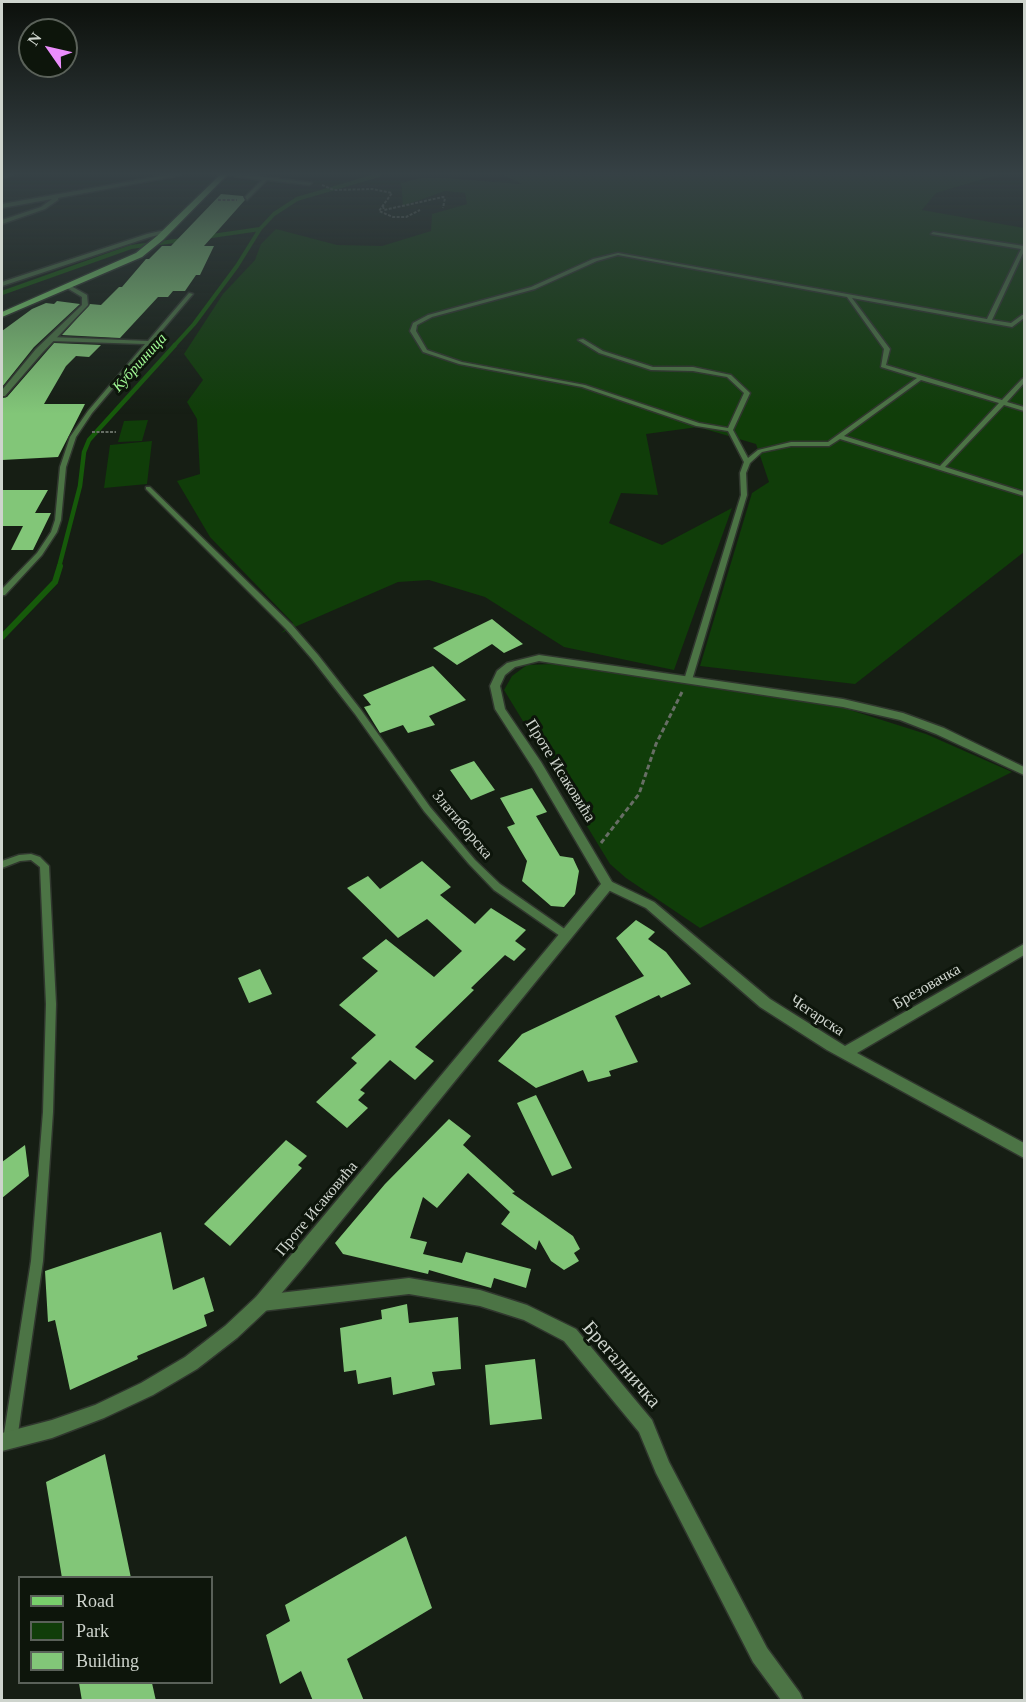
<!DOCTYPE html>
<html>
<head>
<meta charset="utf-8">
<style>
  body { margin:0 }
  #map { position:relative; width:1026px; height:1702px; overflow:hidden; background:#161e14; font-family:Georgia,serif }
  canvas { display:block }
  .frame { position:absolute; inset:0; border:3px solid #ced4cd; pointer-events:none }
  .legend { position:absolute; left:18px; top:1576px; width:195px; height:108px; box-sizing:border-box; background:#0d150b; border:2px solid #5a6159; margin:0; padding:8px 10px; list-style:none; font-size:18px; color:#ced4cd }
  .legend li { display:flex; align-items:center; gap:12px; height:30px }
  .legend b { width:30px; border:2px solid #5a6159 }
  .north { position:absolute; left:18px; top:18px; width:60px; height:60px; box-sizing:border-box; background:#0d150b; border:2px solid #5a6159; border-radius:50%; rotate:304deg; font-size:16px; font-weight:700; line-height:24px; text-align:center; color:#ced4cd }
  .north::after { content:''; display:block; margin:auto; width:21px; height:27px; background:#eb8dfc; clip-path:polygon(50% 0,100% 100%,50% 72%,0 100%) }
</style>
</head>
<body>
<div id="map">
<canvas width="1026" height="1702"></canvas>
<div class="frame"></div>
<ul class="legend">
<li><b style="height:8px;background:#78cf6b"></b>Road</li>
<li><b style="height:16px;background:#103d09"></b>Park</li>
<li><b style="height:16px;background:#82c678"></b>Building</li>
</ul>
<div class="north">N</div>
</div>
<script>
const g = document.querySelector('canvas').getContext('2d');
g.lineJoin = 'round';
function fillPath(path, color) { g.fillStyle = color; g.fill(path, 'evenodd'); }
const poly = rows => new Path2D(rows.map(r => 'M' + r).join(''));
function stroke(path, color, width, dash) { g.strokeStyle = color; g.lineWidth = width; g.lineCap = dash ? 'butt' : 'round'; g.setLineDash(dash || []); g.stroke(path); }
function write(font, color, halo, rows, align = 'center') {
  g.font = font + ' Georgia,serif'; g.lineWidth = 6; g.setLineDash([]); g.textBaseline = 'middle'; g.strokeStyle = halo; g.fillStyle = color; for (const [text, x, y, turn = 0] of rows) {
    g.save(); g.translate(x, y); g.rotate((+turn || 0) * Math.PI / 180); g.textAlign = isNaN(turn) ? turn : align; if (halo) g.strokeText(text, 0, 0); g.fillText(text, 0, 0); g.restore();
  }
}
fillPath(poly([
  [503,175,997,175,936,193,922,210,1024,228,1024,552,855,684,700,666,752,493,769,482,756,444,698,427,646,434,658,495,621,493,609,523,662,545,732,508,674,670,564,647,485,597,429,580,398,582,281,633,293,623,210,537,177,481,200,474,197,419,187,402,203,380,184,354,223,294,255,260,261,244,276,229,337,245,382,246,431,231,432,214,467,204,465,193,445,191,403,206,401,183,421,178,444,178,522,184],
  [148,420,142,441,118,442,124,421],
  [152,441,147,484,104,488,110,445],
  [553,664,844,708,926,734,1012,772,700,928,626,878,610,864,504,690,512,676,527,665]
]), '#103d09');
stroke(poly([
  [205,237,260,229],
  [2,293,131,247,182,240],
  [174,346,194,324,237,266,260,229,274,214,297,199,379,175]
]), '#165a0a', 4);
stroke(poly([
  [59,567,80,486,84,452,89,440,175,345]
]), '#165a0a', 4.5);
stroke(poly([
  [2,637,55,582,60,566]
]), '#165a0a', 6);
fillPath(poly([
  [221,194,243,196,245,200,204,246,214,246,200,275,196,275,185,291,173,291,168,297,158,297,120,338,62,335,90,304,101,305,119,287,122,287,146,259,149,259,162,246,171,246],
  [57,301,80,304,34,347,2,387,2,331,32,309,46,303,54,304],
  [54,343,101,345,89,357,76,356,66,366,44,404,85,404,58,457,2,460,2,398,7,397],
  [2,490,48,490,35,513,51,513,33,550,11,550,23,526,2,526],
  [492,619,523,644,504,653,492,644,457,665,433,648],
  [433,666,466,700,429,716,435,725,408,733,403,725,380,733,364,707,371,705,363,695],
  [474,761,495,790,471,800,450,770],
  [532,788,547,812,536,816,560,856,573,858,579,871,575,894,564,907,551,906,522,881,527,861,507,827,515,824,500,798],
  [422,861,451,887,440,895,475,924,491,908,526,930,515,941,526,949,514,961,505,955,471,988,474,990,415,1047,434,1061,415,1080,390,1060,360,1090,365,1093,358,1100,368,1108,347,1128,316,1102,357,1063,351,1058,376,1035,339,1005,378,971,362,958,386,939,434,977,462,951,427,919,398,938,347,888,368,876,380,889],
  [636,920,655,932,648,939,666,952,691,984,661,998,659,995,615,1016,638,1062,609,1071,611,1076,588,1082,583,1070,536,1088,498,1061,522,1034,644,976,616,938],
  [260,969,272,994,249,1003,238,978],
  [536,1095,572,1168,552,1176,517,1103],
  [449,1119,471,1136,463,1145,515,1192,512,1193,573,1236,580,1249,574,1253,579,1261,564,1270,551,1261,539,1240,536,1250,501,1224,510,1212,468,1173,437,1208,423,1197,410,1238,427,1242,423,1254,462,1263,466,1252,531,1269,526,1288,494,1278,491,1288,429,1270,428,1274,343,1254,335,1243,385,1184],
  [286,1140,307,1156,298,1165,302,1168,230,1246,204,1224],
  [25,1145,29,1176,2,1198,2,1162],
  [161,1232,173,1290,204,1277,214,1311,204,1315,207,1326,137,1356,138,1359,70,1390,55,1320,48,1322,45,1271],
  [407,1304,409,1323,458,1317,461,1369,432,1372,435,1385,393,1395,391,1377,358,1384,356,1370,344,1372,340,1328,382,1319,381,1310],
  [535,1359,542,1419,490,1425,485,1365],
  [105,1454,131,1578,62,1578,46,1482],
  [406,1536,432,1608,347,1659,364,1701,313,1701,301,1671,280,1684,266,1635,290,1621,285,1605],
  [79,1683,152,1683,156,1701,82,1701]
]), '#82c678');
const service = poly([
  [933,232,1024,246,1024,251,992,320,1011,323,1022,315,1024,315,1024,318,1012,327,852,298,890,349,886,365,1002,400,1022,379,1024,378,1024,383,1007,402,1024,407,1024,411,1004,405,945,467,1024,492,1024,496,840,439,829,446,791,446,762,452,750,463,746,473,747,495,692,680,688,683,684,680,741,495,740,473,744,462,728,431,696,426,582,387,459,364,423,352,410,331,413,323,428,315,531,287,593,259,618,253,987,319,1021,249,931,234,933,232],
  [618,255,847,297,884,349,881,367,917,378,828,442,791,442,758,450,748,458,733,430,750,393,731,375,693,367,653,367,603,351,583,339,578,340,599,353,651,370,693,371,727,377,744,393,728,428,699,423,585,385,462,362,427,350,416,331,417,325,432,317,535,289,597,261,618,255],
  [921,380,999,403,940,466,844,436,921,380],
  [189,293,193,294,92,413,76,437,66,467,61,520,57,532,42,555,5,595,2,595,2,589,37,553,51,532,55,520,60,467,70,437,88,411,145,344,51,341,48,339,51,337,148,341,189,293],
  [146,487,150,487,292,625,318,655,361,710,430,807,475,860,500,884,569,932,571,935,569,938,566,939,563,938,494,890,469,864,424,811,355,714,312,659,286,629,146,489,146,487],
  [31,854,40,857,49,866,56,1004,53,1112,43,1261,17,1440,15,1445,10,1447,5,1445,3,1440,31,1261,43,1112,46,1004,40,867,31,860,20,861,2,868,2,861,19,855,31,854]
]);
const minor = poly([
  [2,175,12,175,2,178,2,175],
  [167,175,181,175,58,198,58,200,45,209,2,224,2,220,41,207,52,199,2,208,2,204,167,175],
  [227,175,249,175,312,183,309,185,267,180,247,200,245,197,262,180,227,175],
  [165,230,167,233,150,237,2,286,2,282,147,234,165,230],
  [608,880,654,902,770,999,845,1046,1024,944,1024,955,857,1053,1024,1143,1024,1158,827,1050,760,1007,646,908,604,888,602,885,604,882,608,880],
  [409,1278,480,1290,527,1305,576,1329,652,1420,669,1462,767,1648,800,1693,803,1700,781,1700,753,1662,656,1473,639,1432,564,1341,524,1320,480,1306,409,1294,262,1311,256,1309,254,1303,256,1297,262,1295,409,1278]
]);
const tertiary = poly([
  [67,286,71,286,87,295,88,305,42,353,5,396,2,396,2,390,36,349,82,305,82,297,67,288,67,286],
  [539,655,843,699,903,713,944,728,1024,767,1024,775,936,734,900,720,843,707,539,661,515,667,505,675,500,686,505,709,541,762,612,882,614,885,612,888,302,1269,268,1309,237,1338,197,1369,153,1395,104,1418,52,1438,2,1451,2,1433,52,1420,95,1405,141,1383,185,1357,225,1326,256,1297,601,884,533,768,495,709,490,686,497,671,507,663,539,655]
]);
const primary = poly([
  [220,175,227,175,163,240,142,257,2,317,2,312,136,253,157,236,220,175]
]);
stroke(service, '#30372e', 3);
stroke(minor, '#30372e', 3);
stroke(tertiary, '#30372e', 3);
stroke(primary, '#30372e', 3);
stroke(poly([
  [322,185,334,190,372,189,392,193,379,211,393,217,406,217,420,210],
  [218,200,237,200],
  [383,206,384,210,443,197,445,198,443,208],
  [92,432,116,432]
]), '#676e65', 2, [3, 1.5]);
stroke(poly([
  [601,843,639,794,656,744,682,692]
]), '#676e65', 3, [5, 3]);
fillPath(service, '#4c7445');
fillPath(minor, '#4c7445');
fillPath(tertiary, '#4c7445');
fillPath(primary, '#78cf6b');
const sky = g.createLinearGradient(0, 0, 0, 414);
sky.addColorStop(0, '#0c100b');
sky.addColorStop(0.42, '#364145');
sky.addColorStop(1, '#36414500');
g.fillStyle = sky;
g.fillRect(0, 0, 1026, 414);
write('italic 15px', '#a2fa95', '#0d150b', [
  ["Кубршница",140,363,-48]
]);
write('16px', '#ced4cd', '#0d150b', [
  ["Проте Исаковића",560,771,58],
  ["Златиборска",462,825,50],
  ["Брезовачка",927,987,-30],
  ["Чегарска",817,1016,33],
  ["Проте Исаковића",317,1209,-50]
]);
write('20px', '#ced4cd', '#0d150b', [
  ["Брегалничка",621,1365,49]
]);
</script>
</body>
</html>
